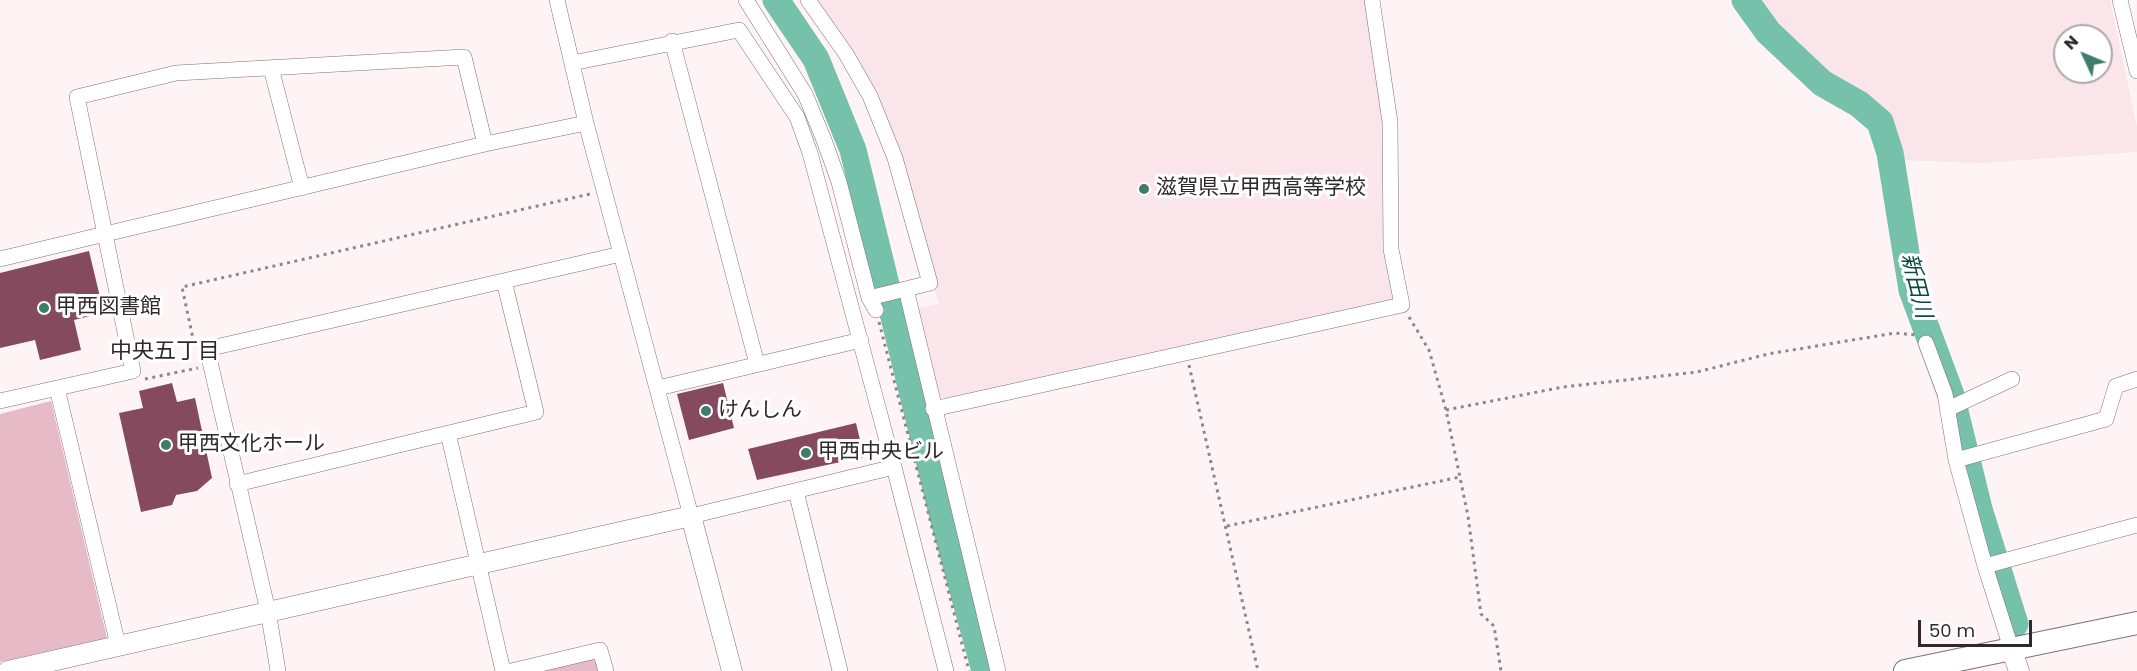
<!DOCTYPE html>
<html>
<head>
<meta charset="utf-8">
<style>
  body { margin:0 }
  #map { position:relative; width:2137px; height:671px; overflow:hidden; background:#fef4f6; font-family:Poppins,sans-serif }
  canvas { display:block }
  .north { position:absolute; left:2053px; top:24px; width:60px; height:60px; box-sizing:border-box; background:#fff; border:2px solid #aca9aa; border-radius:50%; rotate:314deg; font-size:16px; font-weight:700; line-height:24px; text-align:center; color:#2f292b }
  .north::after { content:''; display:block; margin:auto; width:21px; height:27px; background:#3e7d6b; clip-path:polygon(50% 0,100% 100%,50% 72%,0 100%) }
  .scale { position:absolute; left:1918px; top:620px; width:114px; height:27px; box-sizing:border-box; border:3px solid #2f292b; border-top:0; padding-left:8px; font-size:18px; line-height:21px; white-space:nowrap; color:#2f292b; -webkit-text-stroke:4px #fff; paint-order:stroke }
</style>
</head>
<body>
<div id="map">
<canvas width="2137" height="671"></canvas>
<div class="north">N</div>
<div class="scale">50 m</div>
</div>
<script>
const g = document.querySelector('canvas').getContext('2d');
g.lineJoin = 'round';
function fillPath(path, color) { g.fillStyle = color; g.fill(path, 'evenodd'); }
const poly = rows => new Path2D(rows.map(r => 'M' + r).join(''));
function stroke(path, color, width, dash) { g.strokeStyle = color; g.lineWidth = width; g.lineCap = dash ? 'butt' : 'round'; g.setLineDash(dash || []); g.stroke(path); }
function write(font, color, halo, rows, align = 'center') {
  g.font = font + ' Poppins,"Noto Sans JP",sans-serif'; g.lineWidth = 6; g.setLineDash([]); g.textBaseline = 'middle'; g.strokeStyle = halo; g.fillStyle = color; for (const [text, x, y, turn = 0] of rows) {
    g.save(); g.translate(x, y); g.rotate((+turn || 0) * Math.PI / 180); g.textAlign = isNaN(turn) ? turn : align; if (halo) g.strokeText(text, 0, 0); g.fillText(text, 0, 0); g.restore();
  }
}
fillPath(poly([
  [810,0,1367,0,1383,122,1398,298,946,398,935,394,915,309,939,304,883,124],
  [1760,0,2110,0,2137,127,2137,152,1980,163,1900,160,1887,117,1865,94,1819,67,1766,14],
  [2065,36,2101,36,2101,72,2065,72]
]), '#f9e5ea');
fillPath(poly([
  [51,401,107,638,0,662,0,414],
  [589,657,598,663,600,671,533,671]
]), '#e6bac6');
stroke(poly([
  [776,0,816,59,853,150,943,517,985,671],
  [1745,0,1768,32,1822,83,1859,104,1880,122,1890,153,1912,290,1951,395,1979,509,2015,624]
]), '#75c1aa', 27);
fillPath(poly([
  [89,251,100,297,86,300,90,316,74,320,81,350,40,360,35,340,0,348,0,273],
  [172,383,177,402,195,398,212,478,197,491,176,495,172,505,141,512,119,413,143,408,139,391],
  [723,383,734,428,689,440,677,394],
  [856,423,864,457,757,480,748,449]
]), '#854a5d');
const street = poly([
  [557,0,586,123,691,516,894,467,810,153,797,117,739,30,572,63],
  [746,0,805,94,824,140,839,182,869,298,876,310],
  [808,0,846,54,870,96,895,158,930,283,869,298],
  [2120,0,2137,71],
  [672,41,757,364],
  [271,68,302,188],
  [0,259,485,144,586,123],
  [906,289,998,671],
  [1926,343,1945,394,1956,460,1985,566,2011,648],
  [57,388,118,645],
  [658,388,861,340],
  [0,401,133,371,77,97,176,73,464,57,485,144],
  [933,409,1402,305,1391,249,1390,122,1372,0],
  [1948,409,2012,379],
  [448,433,503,671],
  [1956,460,2106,419,2116,386,2137,379],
  [894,467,946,671],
  [237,484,536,412,504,281],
  [796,491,840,671],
  [1985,566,2137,525],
  [278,671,268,611,207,349,621,254],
  [511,671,600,650,606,671]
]);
const secondary = poly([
  [2011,648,2019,671],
  [8,671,691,516,732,671]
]);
const primary = poly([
  [1905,671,2137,623]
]);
stroke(street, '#7e7074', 16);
stroke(secondary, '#7e7074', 21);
stroke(primary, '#7e7074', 24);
stroke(poly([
  [1409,317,1429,350,1446,410,1468,516,1481,614,1494,626,1501,671],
  [879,322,969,671],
  [194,343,182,287,590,194],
  [1189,365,1258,671],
  [145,379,198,368],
  [1446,410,1563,387,1697,372,1768,354,1895,333,1916,335],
  [1227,526,1460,477]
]), '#8e8688', 3, [3, 4.5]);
stroke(street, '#fff', 15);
stroke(secondary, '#fff', 20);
stroke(primary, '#fff', 22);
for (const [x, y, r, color] of [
  [1144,189,6,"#3e7d6b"],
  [44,308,6,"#3e7d6b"],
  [706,411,6,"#3e7d6b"],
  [166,445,6,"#3e7d6b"],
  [806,453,6,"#3e7d6b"]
]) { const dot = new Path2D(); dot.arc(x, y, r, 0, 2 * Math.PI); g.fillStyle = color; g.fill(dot); stroke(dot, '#fff', 2); }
write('21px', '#2f292b', '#fff', [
  ["滋賀県立甲西高等学校",1156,189],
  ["甲西図書館",56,308],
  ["けんしん",718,411],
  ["甲西文化ホール",178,445],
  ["甲西中央ビル",818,453]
], 'left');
write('italic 22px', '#094c3c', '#fff', [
  ["新田川",1915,286,76]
]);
write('22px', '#2f292b', '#fff', [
  ["中央五丁目",165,352]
]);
</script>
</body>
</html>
